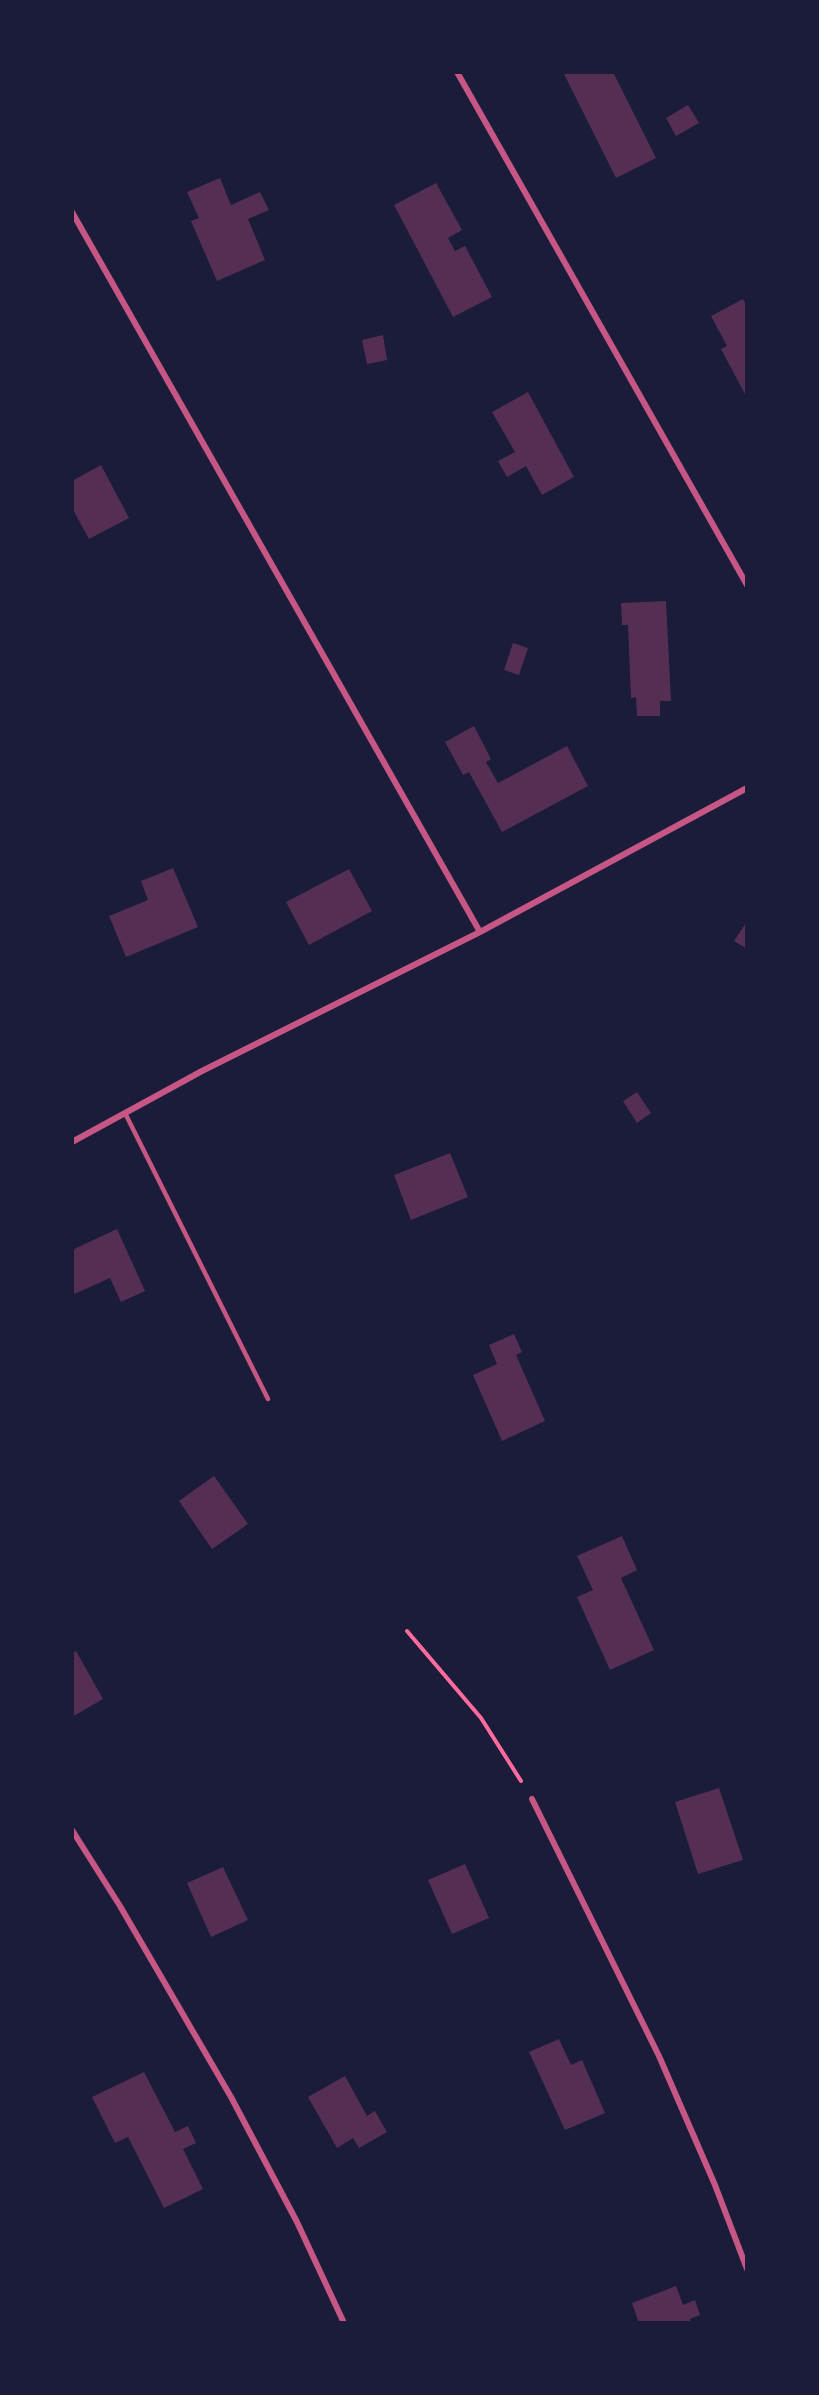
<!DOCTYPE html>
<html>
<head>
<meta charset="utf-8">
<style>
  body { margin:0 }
  #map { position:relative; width:819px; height:2395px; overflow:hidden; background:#1b1b3a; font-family:"PT Serif",serif }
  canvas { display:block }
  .frame { position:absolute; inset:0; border:74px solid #1b1b3a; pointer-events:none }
</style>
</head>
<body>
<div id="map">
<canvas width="819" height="2395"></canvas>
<div class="frame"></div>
</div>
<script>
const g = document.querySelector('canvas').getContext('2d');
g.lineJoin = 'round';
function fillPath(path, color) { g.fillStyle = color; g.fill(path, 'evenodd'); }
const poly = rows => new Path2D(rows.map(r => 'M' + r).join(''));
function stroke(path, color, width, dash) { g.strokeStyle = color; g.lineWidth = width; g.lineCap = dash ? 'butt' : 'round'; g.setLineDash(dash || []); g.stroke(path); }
fillPath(poly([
  [563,72,613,72,656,158,616,178],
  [688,105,699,123,676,136,666,118],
  [220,178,231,205,260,192,269,210,248,219,265,260,217,281,191,221,199,218,187,192],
  [436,183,462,230,448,238,455,251,465,246,492,297,453,317,394,205],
  [743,299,747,307,747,398,721,349,727,346,711,316],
  [383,335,387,360,367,364,362,340],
  [528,392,574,477,542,495,526,466,507,477,498,461,515,452,492,412],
  [101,465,129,518,89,539,72,508,72,481],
  [666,601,671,701,660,701,660,716,637,716,636,697,631,698,628,625,622,625,621,603],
  [513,643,528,648,519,675,504,670],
  [474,726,491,759,486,762,498,783,567,746,588,786,502,832,469,772,463,775,445,742],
  [173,868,198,927,126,957,109,916,148,900,141,881],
  [349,869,372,911,309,945,286,902],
  [747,921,747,949,734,941],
  [637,1092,651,1113,637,1123,623,1101],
  [450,1153,468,1197,411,1220,394,1175],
  [117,1229,145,1291,121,1302,110,1278,72,1295,72,1250],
  [514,1334,522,1352,516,1355,545,1421,502,1441,473,1375,497,1364,489,1345],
  [214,1476,248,1524,212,1549,179,1501],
  [622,1536,637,1570,621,1578,654,1650,610,1670,577,1597,593,1590,577,1556],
  [76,1651,103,1699,72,1717,72,1653],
  [719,1788,743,1860,698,1874,675,1802],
  [465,1864,489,1918,452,1934,428,1880],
  [223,1867,248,1920,211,1937,187,1883],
  [559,2039,571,2065,582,2060,605,2113,565,2130,529,2052],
  [144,2072,175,2132,188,2126,196,2143,183,2149,203,2189,164,2208,128,2137,115,2143,92,2097],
  [345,2076,367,2116,375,2111,387,2132,359,2148,353,2138,337,2148,308,2097],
  [676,2286,683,2305,695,2300,700,2315,690,2319,691,2323,639,2323,632,2303]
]), '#542f53');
stroke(poly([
  [407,1631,481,1718,521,1781]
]), '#ff6b9d', 4);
stroke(poly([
  [125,1113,268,1399]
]), '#c65784', 4.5);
stroke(poly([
  [457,72,747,585],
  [72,212,480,932],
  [72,1142,202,1071,480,932,747,788],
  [532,1799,659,2056,715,2185,747,2269],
  [72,1830,120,1906,231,2097,297,2222,344,2323]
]), '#c65784', 6);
</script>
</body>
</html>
